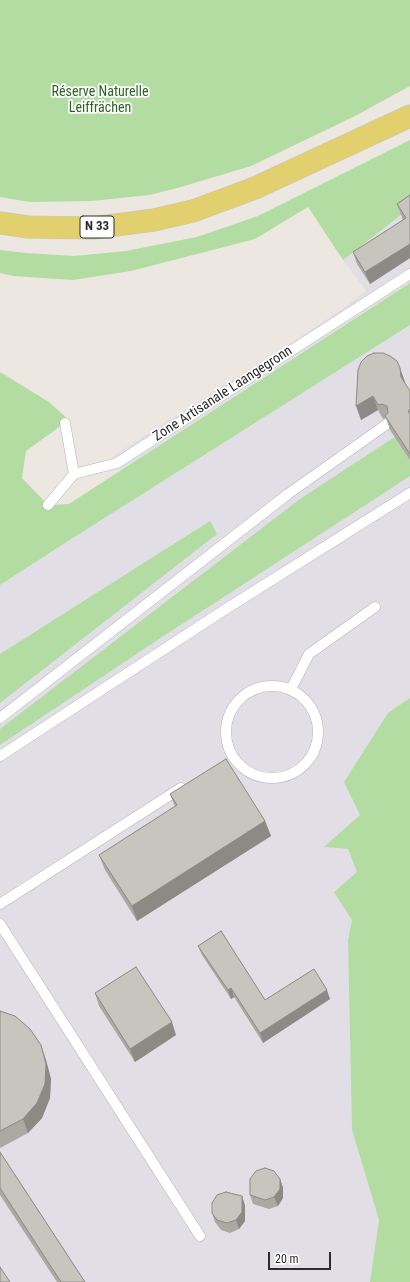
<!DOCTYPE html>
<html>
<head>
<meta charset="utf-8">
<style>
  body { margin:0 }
  #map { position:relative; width:410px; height:1282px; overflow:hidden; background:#ece7e0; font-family:"Roboto Condensed",sans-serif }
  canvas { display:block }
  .scale { position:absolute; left:268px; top:1252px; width:63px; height:18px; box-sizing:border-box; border:2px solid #2c2c2c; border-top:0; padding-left:5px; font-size:12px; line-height:14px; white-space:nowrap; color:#2c2c2c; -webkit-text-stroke:3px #fff; paint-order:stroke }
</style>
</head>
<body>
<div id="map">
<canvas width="410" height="1282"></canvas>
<div class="scale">20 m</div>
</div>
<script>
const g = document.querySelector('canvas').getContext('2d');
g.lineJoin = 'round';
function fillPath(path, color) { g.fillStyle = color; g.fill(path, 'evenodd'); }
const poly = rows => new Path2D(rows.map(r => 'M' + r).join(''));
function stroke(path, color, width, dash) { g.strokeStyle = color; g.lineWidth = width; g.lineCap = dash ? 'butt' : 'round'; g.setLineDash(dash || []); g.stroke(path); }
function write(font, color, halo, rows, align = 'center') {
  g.font = font + ' "Roboto Condensed",sans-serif'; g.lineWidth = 3.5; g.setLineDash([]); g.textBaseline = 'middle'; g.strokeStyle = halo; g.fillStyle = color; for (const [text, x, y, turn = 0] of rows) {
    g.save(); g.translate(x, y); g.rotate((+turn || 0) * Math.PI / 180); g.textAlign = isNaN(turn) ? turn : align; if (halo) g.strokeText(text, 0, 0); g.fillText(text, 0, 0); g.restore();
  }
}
fillPath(poly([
  [410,208,410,283,121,470,113,456,291,343,335,314,366,291,343,260],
  [410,325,410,698,388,713,344,782,360,815,325,847,348,849,357,872,334,892,352,920,348,940,352,1130,379,1220,370,1282,0,1282,0,585,65,543]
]), '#e1dfe5');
fillPath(poly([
  [0,0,410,0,410,86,355,116,251,166,181,187,149,195,92,201,30,202,0,197],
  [410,140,410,208,343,260,308,207,255,239,131,271,73,280,13,276,0,273,0,250,26,253,74,256,126,251,197,237,258,216],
  [410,283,410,325,65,543,0,585,0,372,49,402,69,420,26,451,22,478,48,505,69,504],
  [410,427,410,476,159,639,0,745,0,729,300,499],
  [210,521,217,534,0,703,0,654],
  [410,698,410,1282,370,1282,379,1220,352,1130,348,940,352,920,334,892,357,872,348,849,324,847,360,815,344,782,388,713]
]), '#b2dca2');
const lane = poly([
  [65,423,74,474,117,463,410,274],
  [48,505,74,474],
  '226 732a46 46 0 1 1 92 0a46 46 0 1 1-92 0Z',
  [291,689,309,654,375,607],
  [0,718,288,494,387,424],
  [0,756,229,607,410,493],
  [0,904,181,788],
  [0,924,200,1236]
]);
const primary = poly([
  [0,223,28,227,93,228,154,220,193,211,255,188,410,116]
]);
stroke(lane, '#b3b4be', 11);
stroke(primary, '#c4c4c4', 23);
stroke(lane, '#fff', 10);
stroke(primary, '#e2cf6e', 22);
fillPath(poly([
  [410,195,410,258,370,284,357,264,353,252,403,220,401,215,397,204],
  [367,356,400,368,405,384,410,391,410,460,390,430,386,418,383,419,378,410,361,420],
  [170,794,265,821,271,836,137,921,105,870,99,855,175,807],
  [198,946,265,1000,330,999,263,1043,234,997,231,999,202,955],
  [95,993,176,1035,135,1062,99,1006],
  [0,1011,46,1060,51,1079,50,1098,42,1118,28,1133,0,1148],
  [0,1152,85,1282,57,1282,0,1195],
  [280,1179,283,1188,283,1198,278,1206,269,1209,253,1204,250,1195],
  [242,1196,245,1206,245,1221,239,1229,230,1233,221,1230,215,1222,212,1213]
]), '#aca9a3');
fillPath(poly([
  [410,244,410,258,370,284,365,272],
  [400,368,405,382,406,390,401,377],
  [373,396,378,410,361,420,356,406],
  [265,821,271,836,137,921,132,906],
  [231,988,234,997,231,999,228,990],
  [327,990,330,999,263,1043,260,1033],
  [172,1022,176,1035,135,1062,130,1049],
  [41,1045,46,1060,51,1079,50,1098,42,1118,28,1133,23,1119],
  [280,1179,283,1188,283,1198,278,1206,274,1197],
  [242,1196,245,1206,245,1221,239,1229,236,1220]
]), '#8c8a85');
const building = poly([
  [410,195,410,244,365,272,353,252,406,218,397,204,410,195],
  [374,353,383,353,390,356,397,361,400,368,401,377,410,391,410,409,408,411,410,414,410,454,385,416,388,413,387,406,382,404,378,405,373,396,356,406,358,370,361,362,367,356,374,353],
  [226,759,265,821,132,906,99,855,177,805,170,794,226,759],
  [221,931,265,1000,314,969,327,990,260,1033,231,988,228,990,198,946,221,931],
  [136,967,172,1022,130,1049,95,993,136,967],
  [0,1011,15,1016,30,1029,41,1045,46,1064,45,1084,37,1103,23,1119,0,1131,0,1011],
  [0,1152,85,1282,61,1282,0,1188,0,1152],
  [265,1168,274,1171,280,1179,280,1189,274,1197,265,1200,250,1195,250,1179,256,1171,265,1168],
  [226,1192,242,1196,242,1212,236,1220,227,1223,217,1220,212,1213,212,1203,217,1195,226,1192],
  [0,1267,10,1282,0,1282,0,1267]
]);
fillPath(building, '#c8c5be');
stroke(building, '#8c8a85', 1);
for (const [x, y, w] of [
  [97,227,34]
]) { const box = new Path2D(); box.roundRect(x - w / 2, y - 11, w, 22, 3); g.fillStyle = '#fff'; g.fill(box); stroke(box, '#2c2c2c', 1); }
write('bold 13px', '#2c2c2c', null, [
  ["N 33",97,227]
]);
write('14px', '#2b6223', '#fff', [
  ["Réserve Naturelle",100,92],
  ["Leiffrächen",100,108]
]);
write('14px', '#2c2c2c', '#fff', [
  ["Zone Artisanale Laangegronn",223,394,-33]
]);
</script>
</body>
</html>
